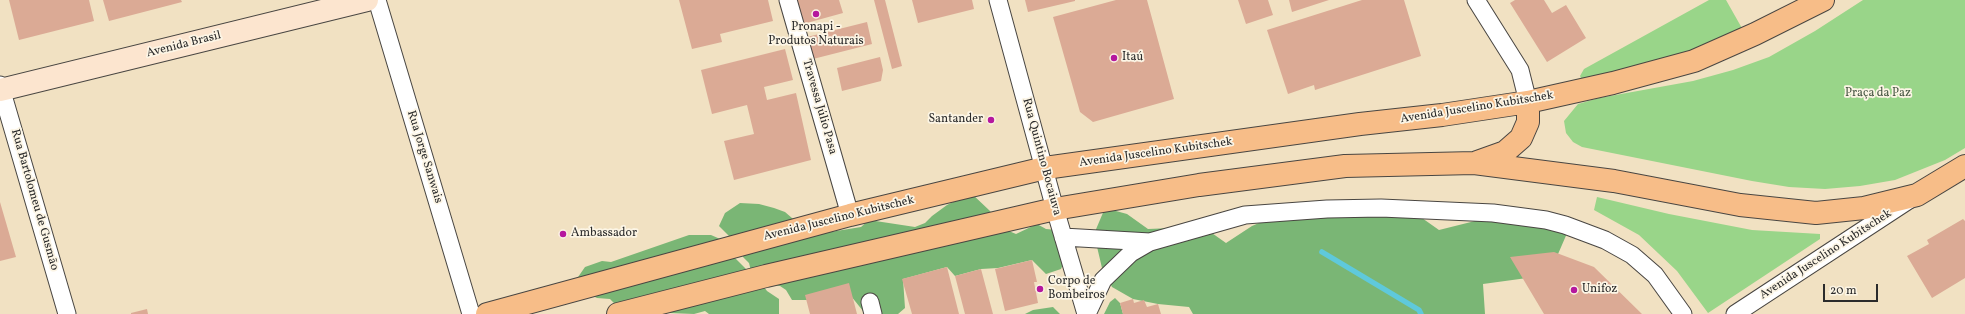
<!DOCTYPE html>
<html>
<head>
<meta charset="utf-8">
<style>
  body { margin:0 }
  #map { position:relative; width:1965px; height:314px; overflow:hidden; background:#f1e1c2; font-family:Vollkorn,serif }
  canvas { display:block }
  .scale { position:absolute; left:1823px; top:284px; width:55px; height:18px; box-sizing:border-box; border:2px solid #2b2b2b; border-top:0; padding-left:5px; font-size:12px; line-height:14px; white-space:nowrap; color:#2b2b2b; -webkit-text-stroke:3px #fcf5e5; paint-order:stroke }
</style>
</head>
<body>
<div id="map">
<canvas width="1965" height="314"></canvas>
<div class="scale">20 m</div>
</div>
<script>
const g = document.querySelector('canvas').getContext('2d');
g.lineJoin = 'round';
function fillPath(path, color) { g.fillStyle = color; g.fill(path, 'evenodd'); }
const poly = rows => new Path2D(rows.map(r => 'M' + r).join(''));
function stroke(path, color, width, dash) { g.strokeStyle = color; g.lineWidth = width; g.lineCap = dash ? 'butt' : 'round'; g.setLineDash(dash || []); g.stroke(path); }
function write(font, color, halo, rows, align = 'center') {
  g.font = font + ' Vollkorn,serif'; g.lineWidth = 3.5; g.setLineDash([]); g.textBaseline = 'middle'; g.strokeStyle = halo; g.fillStyle = color; for (const [text, x, y, turn = 0] of rows) {
    g.save(); g.translate(x, y); g.rotate((+turn || 0) * Math.PI / 180); g.textAlign = isNaN(turn) ? turn : align; if (halo) g.strokeText(text, 0, 0); g.fillText(text, 0, 0); g.restore();
  }
}
fillPath(poly([
  [1709,0,1726,0,1743,30,1690,56,1582,80,1580,76,1584,69],
  [1863,0,1965,0,1965,148,1945,160,1895,180,1860,186,1825,189,1789,187,1752,181,1582,147,1573,142,1566,133,1564,121,1578,104,1599,98,1693,81,1733,70,1769,57,1815,31],
  [1597,197,1669,214,1752,230,1820,234,1820,239,1708,313,1677,271,1639,235,1594,210]
]), '#99d589');
fillPath(poly([
  [971,193,990,211,1004,229,1016,234,1037,224,1046,229,1057,230,1067,255,1061,269,1046,274,1032,260,998,268,981,269,955,276,947,267,903,279,905,308,898,314,870,314,863,311,847,291,813,300,792,300,786,290,780,286,761,283,767,291,779,299,779,314,709,314,705,311,694,314,644,312,615,304,610,299,597,298,587,293,576,280,585,267,602,261,611,262,689,235,711,235,727,242,734,257,752,275,749,263,743,257,738,245,719,226,725,213,740,203,759,204,774,208,785,212,799,224,824,233,861,227,869,220,915,227,925,223,932,216,947,205],
  [1105,208,1127,214,1148,229,1172,228,1209,231,1226,243,1252,226,1280,214,1412,211,1439,230,1491,217,1568,231,1555,261,1527,278,1483,284,1485,314,1193,314,1189,307,1158,304,1133,299,1112,287,1102,268,1094,234],
  [1115,298,1120,303,1123,314,1104,314,1110,302],
  [1053,307,1060,314,1025,314,1033,310]
]), '#7ab675');
stroke(poly([
  [1322,252,1419,310,1421,314]
]), '#5fc9db', 5.5);
fillPath(poly([
  [9,0,89,0,94,21,19,40],
  [103,0,181,0,182,2,109,21],
  [679,0,768,0,773,21,720,34,722,42,692,49],
  [797,0,839,0,843,13,803,24],
  [874,0,885,0,902,66,892,69],
  [912,0,972,0,974,9,918,23],
  [1025,0,1075,0,1075,1,1028,12],
  [1116,0,1147,0,1174,99,1093,122,1080,112,1053,17],
  [1238,0,1268,0,1273,15,1246,24],
  [1289,0,1329,0,1292,12],
  [1362,0,1404,0,1421,56,1315,90,1314,85,1288,94,1267,30],
  [1515,0,1544,0,1552,13,1566,5,1586,38,1547,62,1510,3],
  [867,22,872,44,813,59,807,37],
  [785,49,793,80,764,87,767,100,796,93,811,160,734,180,724,141,754,134,747,105,712,114,701,70],
  [880,57,883,70,881,81,842,91,837,68],
  [0,202,16,257,0,261],
  [1963,219,1965,221,1965,278,1932,298,1907,256,1929,244,1927,240],
  [1554,252,1594,267,1642,314,1544,314,1510,257],
  [1032,260,1037,282,1034,282,1038,303,1005,311,995,269],
  [947,267,959,314,912,314,902,279],
  [981,269,993,314,965,314,955,276],
  [849,283,857,314,810,314,805,295],
  [1133,299,1134,303,1144,300,1147,307,1158,304,1161,314,1123,314,1120,303],
  [147,309,148,314,131,314,131,313]
]), '#dbaa95');
const street = poly([
  [377,0,471,314],
  [788,0,850,215],
  [998,0,1055,209,1086,314],
  [1476,0,1520,70,1528,102],
  [0,85,67,314],
  [1063,237,1150,242],
  [870,302,873,314],
  [1087,314,1103,280,1131,253,1150,242,1245,215,1327,209,1381,208,1493,213,1546,220,1565,225,1605,240,1632,255,1655,275,1683,314],
  [1735,314,1909,200]
]);
const secondary = poly([
  [0,90,367,0]
]);
const primary = poly([
  [1477,162,1505,152,1521,138,1528,122,1528,102],
  [487,314,850,215,1045,168,1360,124,1442,115,1528,102,1613,83,1694,61,1755,34,1823,0],
  [618,314,766,276,1055,209,1199,185,1345,166,1474,163,1614,181,1740,205,1816,213,1864,208,1917,195,1965,166]
]);
stroke(street, '#494642', 19);
stroke(secondary, '#494642', 24);
stroke(primary, '#494642', 24);
stroke(street, '#fff', 17);
stroke(secondary, '#fce5cf', 22);
stroke(primary, '#f7bd88', 22);
for (const [x, y, r, color] of [
  [816,14,4,"#b5179e"],
  [1114,58,4,"#b5179e"],
  [991,120,4,"#b5179e"],
  [563,234,4,"#b5179e"],
  [1040,289,4,"#b5179e"],
  [1574,290,4,"#b5179e"]
]) { const dot = new Path2D(); dot.arc(x, y, r, 0, 2 * Math.PI); g.fillStyle = color; g.fill(dot); stroke(dot, '#fcf5e5', 1.5); }
write('12px', '#2b2b2b', '#fcf5e5', [
  ["Pronapi -",816,28,"center"],
  ["Produtos Naturais",816,42,"center"],
  ["Itaú",1122,58],
  ["Santander",983,120,"right"],
  ["Ambassador",571,234],
  ["Corpo de",1048,282],
  ["Bombeiros",1048,296],
  ["Unifoz",1582,290]
], 'left');
write('12px', '#2b2b2b', '#fcf5e5', [
  ["Avenida Brasil",184,45,-14],
  ["Travessa Júlio Pasa",819,107,74],
  ["Avenida Juscelino Kubitschek",1477,108,-9],
  ["Avenida Juscelino Kubitschek",1156,153,-8],
  ["Rua Jorge Sanwais",424,157,73],
  ["Rua Quintino Bocaiuva",1041,157,75],
  ["Rua Bartolomeu de Gusmão",34,200,74],
  ["Avenida Juscelino Kubitschek",839,219,-14],
  ["Avenida Juscelino Kubitschek",1826,255,-33]
]);
write('12px', '#465642', '#fcf5e5', [
  ["Praça da Paz",1878,94]
]);
</script>
</body>
</html>
